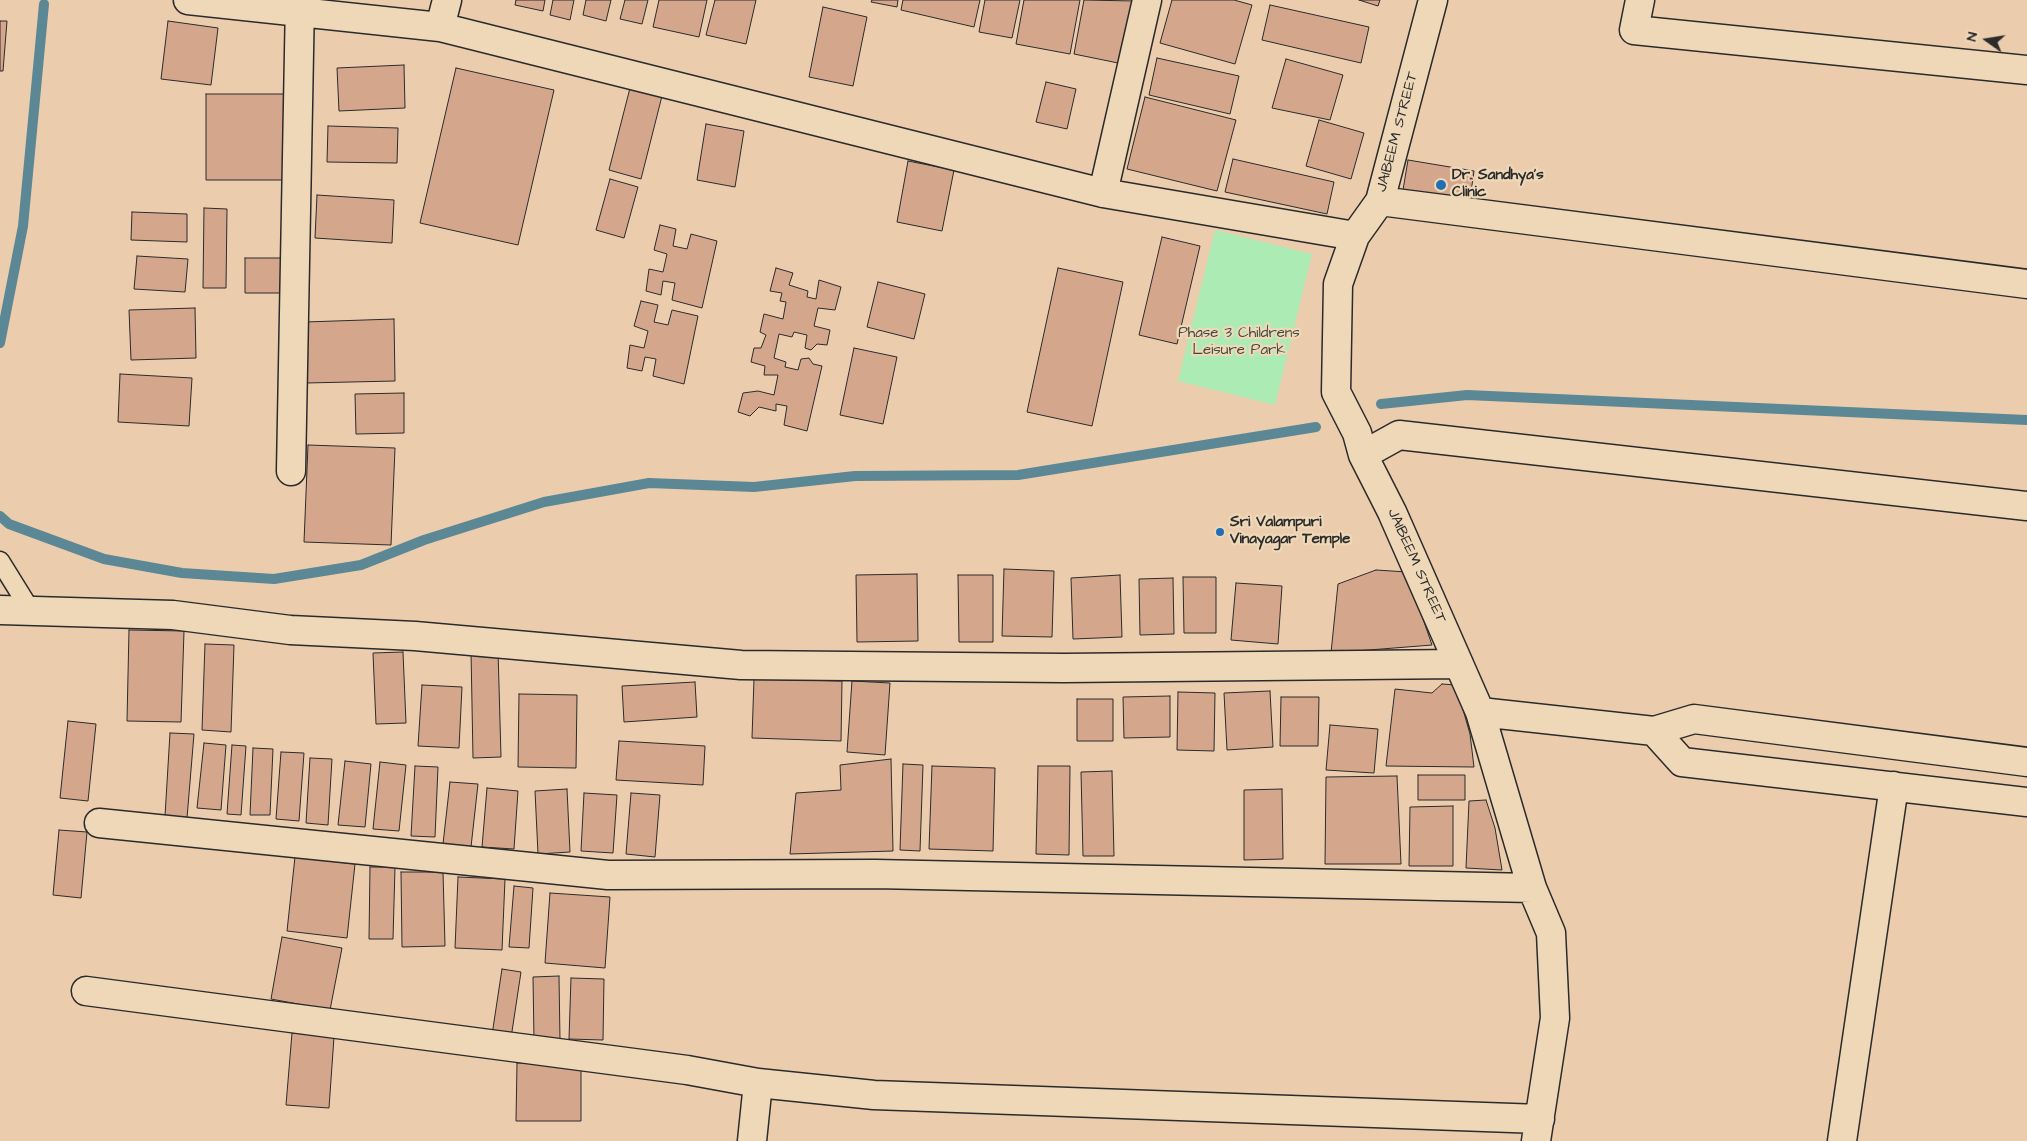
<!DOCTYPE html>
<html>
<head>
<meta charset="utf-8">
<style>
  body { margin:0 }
  #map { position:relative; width:2027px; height:1141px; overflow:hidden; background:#ebcdae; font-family:"Architects Daughter",sans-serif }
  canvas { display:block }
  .north { position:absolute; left:1962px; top:15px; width:50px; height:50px; -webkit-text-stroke:4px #efd8b8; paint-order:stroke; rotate:283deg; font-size:14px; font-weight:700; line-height:20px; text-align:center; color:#2b2b2b }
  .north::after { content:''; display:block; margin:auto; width:18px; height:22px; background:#2b2b2b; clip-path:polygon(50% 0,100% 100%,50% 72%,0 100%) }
</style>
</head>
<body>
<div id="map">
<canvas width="2027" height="1141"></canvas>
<div class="north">N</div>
</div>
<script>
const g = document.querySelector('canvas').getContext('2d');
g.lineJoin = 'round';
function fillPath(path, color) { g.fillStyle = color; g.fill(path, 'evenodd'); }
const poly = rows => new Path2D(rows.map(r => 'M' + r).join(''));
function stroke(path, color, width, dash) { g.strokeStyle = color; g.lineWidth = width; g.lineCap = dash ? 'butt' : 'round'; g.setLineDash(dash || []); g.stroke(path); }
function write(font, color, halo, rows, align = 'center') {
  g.font = font + ' "Architects Daughter",sans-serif'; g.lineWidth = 4.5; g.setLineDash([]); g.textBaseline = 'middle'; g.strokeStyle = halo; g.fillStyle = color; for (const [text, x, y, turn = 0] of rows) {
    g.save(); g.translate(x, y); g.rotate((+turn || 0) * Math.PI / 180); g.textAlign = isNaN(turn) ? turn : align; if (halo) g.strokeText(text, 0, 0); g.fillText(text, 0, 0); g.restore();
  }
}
fillPath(poly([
  [1215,230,1312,254,1275,405,1178,381]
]), '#acebb3');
stroke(poly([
  [0,343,23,226,44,4],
  [1381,404,1467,395,2027,420],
  [0,516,9,524,104,559,182,573,274,579,361,565,424,540,544,502,649,483,754,487,855,476,1018,475,1316,427]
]), '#5c8795', 10);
const building = poly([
  [516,0,545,0,543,11,515,5,516,0],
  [553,0,574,0,570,20,550,15,553,0],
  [586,0,611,0,606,21,583,15,586,0],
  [625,0,648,0,642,24,620,19,625,0],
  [659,0,707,0,699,37,653,27,659,0],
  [715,0,756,0,746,44,706,35,715,0],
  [872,0,898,0,897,7,871,2,872,0],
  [903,0,980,0,974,27,901,10,903,0],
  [985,0,1020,0,1012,38,979,32,985,0],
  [1024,0,1080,0,1070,54,1016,44,1024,0],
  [1084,0,1135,1,1123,64,1074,54,1084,0],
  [1172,0,1234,0,1252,5,1235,64,1160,43,1172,0],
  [1359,0,1380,0,1378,6,1359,0],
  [1270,5,1369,27,1361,63,1262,40,1270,5],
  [823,7,867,17,853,86,809,77,823,7],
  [0,21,7,21,3,71,0,71,0,21],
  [168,21,218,28,211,85,161,79,168,21],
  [1157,58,1239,76,1230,114,1149,95,1157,58],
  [1286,59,1343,75,1330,120,1272,108,1286,59],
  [404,65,405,108,339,111,337,68,404,65],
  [456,68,554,90,518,245,420,223,456,68],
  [1046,82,1076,89,1067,129,1036,122,1046,82],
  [630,88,662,96,641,179,609,170,630,88],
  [206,94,291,94,291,180,206,180,206,94],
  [1145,97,1236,120,1217,191,1127,169,1145,97],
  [1319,120,1364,133,1351,179,1306,166,1319,120],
  [706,124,744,131,735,187,697,180,706,124],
  [328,126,398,128,397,163,327,162,328,126],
  [1233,159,1334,182,1327,214,1225,192,1233,159],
  [1408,160,1474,171,1469,206,1402,196,1408,160],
  [908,161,954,170,942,231,897,222,908,161],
  [610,179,638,187,624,238,596,230,610,179],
  [317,195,394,200,392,243,315,238,317,195],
  [204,208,227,209,226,288,203,288,204,208],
  [132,212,187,214,187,242,131,240,132,212],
  [660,225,676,229,673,246,687,249,691,234,717,241,702,308,672,300,675,283,663,281,661,295,646,291,649,269,663,272,667,254,654,250,660,225],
  [1162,237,1200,246,1177,344,1139,335,1162,237],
  [137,256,188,259,185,292,134,289,137,256],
  [245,258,284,258,284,293,245,293,245,258],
  [776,268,793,273,789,285,808,291,807,297,816,299,819,280,841,287,835,310,818,308,814,326,830,330,827,345,817,344,811,350,805,348,807,335,794,332,792,337,779,334,774,358,786,362,785,367,798,370,801,359,809,358,813,364,822,366,807,431,784,425,787,406,776,404,776,411,759,407,750,416,738,412,743,393,758,391,774,395,778,375,764,375,765,366,751,362,754,348,761,348,766,335,760,332,764,314,783,319,786,302,780,301,782,293,770,291,776,268],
  [1058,268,1123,282,1092,426,1027,412,1058,268],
  [878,282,925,294,914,339,867,327,878,282],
  [641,301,658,305,654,322,668,325,672,310,698,316,684,384,653,376,656,359,645,357,642,371,627,368,630,345,644,348,648,331,634,326,641,301],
  [195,308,196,358,131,360,129,310,195,308],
  [394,319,395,381,306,383,305,322,394,319],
  [854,348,897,357,883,424,840,415,854,348],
  [120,374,192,378,189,426,118,422,120,374],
  [404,393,404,433,356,434,355,394,404,393],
  [308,445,395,448,391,545,304,542,308,445],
  [1004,569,1054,571,1052,637,1002,636,1004,569],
  [1376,570,1407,572,1432,645,1331,653,1338,584,1376,570],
  [917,574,918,641,857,642,856,575,917,574],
  [958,575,993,575,993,642,959,642,958,575],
  [1120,575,1122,637,1073,639,1071,578,1120,575],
  [1183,577,1216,577,1216,633,1184,633,1183,577],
  [1173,578,1174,634,1140,635,1139,579,1173,578],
  [1236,583,1282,586,1278,644,1231,640,1236,583],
  [129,630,184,631,181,722,127,721,129,630],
  [205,644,234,645,231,732,202,730,205,644],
  [498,650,501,757,473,758,471,651,498,650],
  [403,652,406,723,376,724,373,653,403,652],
  [754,679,842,681,841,741,752,738,754,679],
  [852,681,890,683,885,755,847,752,852,681],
  [695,682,697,717,624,722,622,686,695,682],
  [1442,684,1456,685,1470,734,1474,767,1386,766,1395,689,1432,693,1442,684],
  [422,685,462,687,459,748,418,746,422,685],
  [1270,691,1273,747,1227,750,1224,693,1270,691],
  [1178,692,1215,693,1214,751,1177,750,1178,692],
  [519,694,577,695,576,768,518,767,519,694],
  [1170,696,1170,737,1124,738,1123,697,1170,696],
  [1281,697,1319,697,1318,746,1280,746,1281,697],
  [1077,699,1113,699,1113,741,1077,741,1077,699],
  [68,721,96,724,88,801,60,798,68,721],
  [1330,725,1378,729,1374,773,1326,770,1330,725],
  [170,733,194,734,187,818,165,816,170,733],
  [619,741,705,746,703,785,616,780,619,741],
  [204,743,226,745,221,810,197,808,204,743],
  [232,745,246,746,241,815,227,814,232,745],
  [253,748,273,749,270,815,250,815,253,748],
  [281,752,304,753,299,821,276,819,281,752],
  [310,758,332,759,328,825,306,823,310,758],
  [891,759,893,851,790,854,796,793,841,790,840,765,891,759],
  [345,761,371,764,365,827,338,825,345,761],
  [380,762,406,765,399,831,373,829,380,762],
  [903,764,923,765,920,851,900,850,903,764],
  [415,766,438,767,435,837,411,836,415,766],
  [932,766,995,768,993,851,929,849,932,766],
  [1038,766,1070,766,1069,855,1036,854,1038,766],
  [1112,771,1114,856,1083,856,1081,772,1112,771],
  [1418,775,1465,775,1465,800,1418,800,1418,775],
  [1397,776,1401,864,1325,864,1326,777,1397,776],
  [450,782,478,784,471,847,443,844,450,782],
  [487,788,518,791,514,849,482,847,487,788],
  [567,789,570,852,538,854,535,791,567,789],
  [1282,789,1283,859,1244,860,1244,790,1282,789],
  [584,793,617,795,613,853,581,851,584,793],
  [631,793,660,795,655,857,626,854,631,793],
  [1486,800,1495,828,1502,870,1466,868,1469,801,1486,800],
  [1453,806,1453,866,1409,866,1410,807,1453,806],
  [59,830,87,832,81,898,53,895,59,830],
  [295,857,355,864,347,938,287,931,295,857],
  [370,867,395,867,393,939,369,939,370,867],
  [401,872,443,872,445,946,402,947,401,872],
  [458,877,505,879,502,950,455,948,458,877],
  [514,886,533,888,529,948,509,947,514,886],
  [550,893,610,897,605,968,545,963,550,893],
  [282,937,342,948,330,1010,271,999,282,937],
  [502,969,521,972,511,1038,492,1035,502,969],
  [559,976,560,1041,534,1041,533,977,559,976],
  [571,978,604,979,603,1040,569,1039,571,978],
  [292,1033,334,1037,329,1108,286,1105,292,1033],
  [517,1063,581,1063,581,1121,516,1121,517,1063]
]);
fillPath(building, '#d4a78d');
stroke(building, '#2b2b2b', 1);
const lane = poly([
  [0,561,31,611]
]);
const street = poly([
  [188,0,440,27],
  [447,0,440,27,1103,193,1355,236],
  [1433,0,1380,201,1355,236,1338,284,1336,392,1357,433,1363,455,1392,512,1480,712,1532,888,1551,933,1555,1018,1536,1141],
  [1640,0,1634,30,2027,70],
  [1103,193,1147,0],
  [1380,201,2027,284],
  [1363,455,1399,435,2027,506],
  [291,471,300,0],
  [0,610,173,615,290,630,415,636,741,665,1064,668,1459,664],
  [1480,712,1654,731,1694,719,2027,762],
  [1654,731,1682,762,2027,802],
  [99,823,608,875,875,874,1532,888],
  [86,991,687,1070,758,1083,874,1095,1540,1119],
  [752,1141,758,1083],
  [1842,1141,1894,786]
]);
stroke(lane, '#2b2b2b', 21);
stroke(street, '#2b2b2b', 31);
stroke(lane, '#efd8b8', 18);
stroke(street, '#efd8b8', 28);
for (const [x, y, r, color] of [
  [1441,185,6,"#1f6fb2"],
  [1220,532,5,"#1f6fb2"]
]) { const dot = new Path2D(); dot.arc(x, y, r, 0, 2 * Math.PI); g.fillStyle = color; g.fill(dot); stroke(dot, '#efd8b8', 2); }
write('15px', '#2b2b2b', '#efd8b8', [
  ["JAIBEEM STREET",1398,132,-75],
  ["JAIBEEM STREET",1416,566,66]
]);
write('bold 15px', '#2b2b2b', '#efd8b8', [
  ["Dr. Sandhya's",1452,176],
  ["Clinic",1452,193],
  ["Sri Valampuri",1230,523],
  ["Vinayagar Temple",1230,540]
], 'left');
write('15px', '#3e483f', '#efd8b8', [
  ["Phase 3 Childrens",1239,334],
  ["Leisure Park",1239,351]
]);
</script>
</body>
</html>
